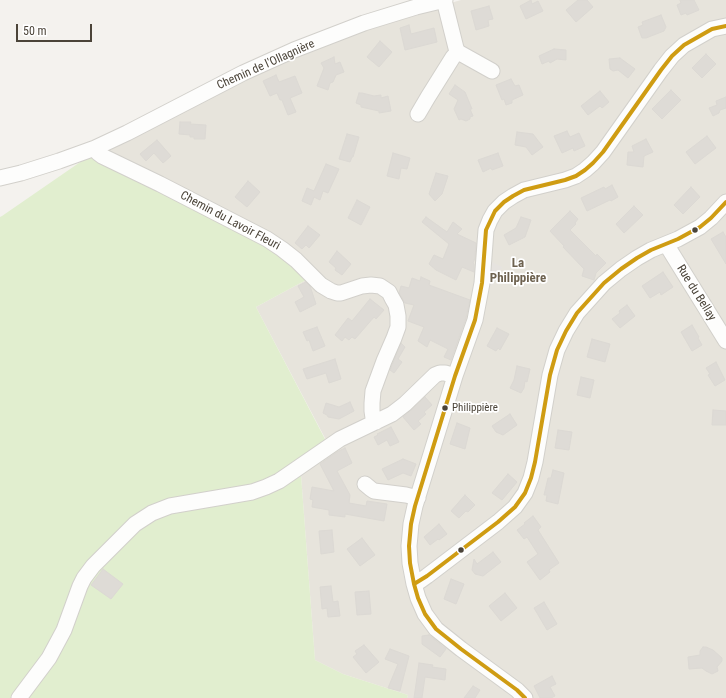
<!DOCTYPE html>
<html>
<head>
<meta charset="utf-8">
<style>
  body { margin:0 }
  #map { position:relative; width:726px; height:698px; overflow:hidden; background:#f4f2ee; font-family:"Roboto Condensed",sans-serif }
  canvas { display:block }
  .scale { position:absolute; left:16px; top:24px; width:76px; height:18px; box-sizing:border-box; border:2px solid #4b4439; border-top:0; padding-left:5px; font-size:12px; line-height:14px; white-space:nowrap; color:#4b4439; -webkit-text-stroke:3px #fff; paint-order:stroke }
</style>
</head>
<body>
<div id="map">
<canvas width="726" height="698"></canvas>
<div class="scale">50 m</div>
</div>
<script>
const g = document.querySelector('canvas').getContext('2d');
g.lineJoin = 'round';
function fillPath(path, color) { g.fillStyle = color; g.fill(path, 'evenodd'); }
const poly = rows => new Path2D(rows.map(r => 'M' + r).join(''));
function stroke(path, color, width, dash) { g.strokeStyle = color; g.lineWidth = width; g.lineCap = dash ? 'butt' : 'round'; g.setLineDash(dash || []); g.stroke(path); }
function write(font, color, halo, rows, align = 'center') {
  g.font = font + ' "Roboto Condensed",sans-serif'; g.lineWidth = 3.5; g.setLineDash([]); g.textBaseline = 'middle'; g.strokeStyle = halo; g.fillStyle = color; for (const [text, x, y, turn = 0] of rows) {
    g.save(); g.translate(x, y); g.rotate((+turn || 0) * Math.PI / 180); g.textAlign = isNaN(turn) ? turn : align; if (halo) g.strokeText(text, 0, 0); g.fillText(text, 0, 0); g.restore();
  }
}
fillPath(poly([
  [461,0,726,0,726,698,407,698,408,695,343,674,315,660,300,462,326,440,256,307,306,280,89,156,251,73,371,23,430,9]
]), '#e7e4dc');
fillPath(poly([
  [89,156,266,241,306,280,256,307,326,441,300,462,315,660,343,674,408,695,407,698,0,698,0,217,2,216]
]), '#e1eecf');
fillPath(poly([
  [488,260,502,267,492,286,486,284]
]), '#e6e3df');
const building = poly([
  [531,0,532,4,538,1,543,11,526,19,520,6,531,0],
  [578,0,587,0,593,7,576,22,566,10,578,0],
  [680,0,694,0,699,10,687,15,686,13,681,15,677,5,681,3,680,0],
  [489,6,493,19,488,20,489,26,476,30,471,11,489,6],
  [661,15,666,27,664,31,646,38,642,38,638,27,643,25,642,22,661,15],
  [409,25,411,34,434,28,437,42,405,50,400,28,409,25],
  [380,41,392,52,379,67,367,57,380,41],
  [554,49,566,50,566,60,557,59,550,63,549,61,542,64,539,56,554,49],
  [706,54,716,64,702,78,692,68,706,54],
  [334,57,335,64,340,62,344,72,336,75,333,82,330,83,328,90,317,86,324,68,321,63,334,57],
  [620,58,635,69,628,78,618,70,613,71,610,69,609,59,620,58],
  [276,75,279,82,295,76,302,93,290,98,296,112,288,115,282,100,280,100,277,93,270,96,263,81,276,75],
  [511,79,515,86,519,85,523,95,512,100,512,103,506,105,504,99,502,100,496,85,511,79],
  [455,85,465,92,472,109,470,109,473,116,470,117,470,119,466,121,461,119,459,120,454,109,458,100,449,94,455,85],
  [671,90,681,100,662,119,652,109,671,90],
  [600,91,609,102,602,108,600,106,588,115,581,106,600,91],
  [359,93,362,93,374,96,381,95,381,98,388,96,391,111,379,113,379,111,361,107,361,105,356,103,359,93],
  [726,97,726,108,720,110,719,113,713,116,709,108,717,105,716,101,726,97],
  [180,122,191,122,190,124,206,125,205,139,194,139,194,137,190,137,190,135,179,134,180,122],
  [567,131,570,137,579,133,585,146,574,151,573,148,562,153,554,136,567,131],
  [517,132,533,134,543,147,532,155,526,147,515,145,517,132],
  [347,134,359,137,353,157,352,157,350,162,339,159,347,134],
  [707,136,716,148,695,164,686,152,707,136],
  [646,139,653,152,644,156,643,167,627,165,628,152,634,152,632,146,646,139],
  [157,140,171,156,163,163,154,153,146,161,140,154,157,140],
  [393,153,410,158,407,169,401,168,399,179,387,176,393,153],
  [498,153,503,166,492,170,491,168,483,172,478,160,498,153],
  [326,164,339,169,328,193,323,191,320,200,314,197,311,205,302,201,307,188,314,191,326,164],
  [436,173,448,176,442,194,435,201,429,194,436,173],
  [248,181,260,192,247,207,235,197,248,181],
  [612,185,618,197,611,201,610,200,587,211,581,198,604,187,605,189,612,185],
  [691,187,700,197,683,214,674,205,691,187],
  [357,200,370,207,361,225,348,218,357,200],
  [634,206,643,215,624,233,616,224,634,206],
  [570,211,578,219,575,223,576,224,570,230,596,256,597,254,606,263,596,273,594,280,582,276,584,269,563,247,564,246,550,231,570,211],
  [426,217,447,232,453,222,462,229,457,234,476,243,475,258,473,263,474,264,474,272,462,267,456,280,436,270,429,264,434,255,443,259,449,244,422,222,426,217],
  [521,217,531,220,525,237,509,245,504,235,516,228,521,217],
  [308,226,320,235,309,248,306,245,302,249,295,243,308,226],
  [723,232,726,237,726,264,711,239,723,232],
  [337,251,351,264,342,275,335,270,336,268,329,262,337,251],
  [663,272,673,287,661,295,660,292,650,298,642,286,663,272],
  [421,277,430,281,429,285,470,300,466,318,451,360,444,357,448,349,430,340,427,347,418,341,424,327,408,321,414,305,405,303,399,293,401,286,409,288,412,278,420,281,421,277],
  [306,282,310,286,316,304,300,312,295,302,304,297,298,286,306,282],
  [370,299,384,310,376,319,374,317,355,339,352,337,349,340,345,337,342,341,335,335,348,318,352,321,370,299],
  [627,305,635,316,620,328,612,319,620,313,619,311,627,305],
  [692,325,699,337,698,338,702,345,692,351,681,332,692,325],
  [317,327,325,346,313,351,309,340,307,341,303,332,317,327],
  [497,328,509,334,500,350,498,348,496,351,487,346,497,328],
  [592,339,610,344,605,362,587,357,592,339],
  [401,343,405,347,398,359,402,362,394,373,390,370,401,343],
  [335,359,341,379,329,383,326,373,307,379,303,369,335,359],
  [716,362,725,380,715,386,708,375,710,374,706,368,716,362],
  [517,366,530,369,527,382,525,381,524,388,521,393,510,388,514,380,517,366],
  [581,377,594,380,590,398,577,395,581,377],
  [425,397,432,405,424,412,426,414,418,421,421,424,414,430,403,417,411,410,425,397],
  [350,402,354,411,339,419,328,417,327,415,323,413,326,403,339,407,350,402],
  [713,410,726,411,726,425,712,425,713,410],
  [510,414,517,425,503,435,496,432,492,426,510,414],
  [457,423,470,428,465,449,450,444,457,423],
  [391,427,399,442,390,446,387,440,378,445,374,437,378,435,377,434,391,427],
  [558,430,572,432,569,450,555,448,558,430],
  [345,448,352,463,337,471,350,495,349,503,366,506,367,501,387,504,384,521,345,514,345,517,329,515,329,510,312,507,313,500,310,499,312,487,334,491,320,464,337,452,345,448],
  [403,459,416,464,411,476,403,473,388,480,382,469,403,459],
  [553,470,564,473,558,504,546,501,547,495,544,495,548,478,551,478,553,470],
  [508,474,517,482,502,500,492,493,508,474],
  [465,495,475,505,468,512,466,511,459,518,451,511,465,495],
  [533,516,541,527,538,530,559,563,549,570,550,572,540,580,527,562,538,554,527,537,524,539,517,530,525,524,524,523,533,516],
  [439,524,447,534,439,540,438,539,430,545,424,537,439,524],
  [332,530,334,552,321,554,319,531,332,530],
  [362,538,375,555,360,566,347,549,362,538],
  [493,552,501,562,483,576,475,574,472,570,474,559,477,564,493,552],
  [103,569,123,584,111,599,91,585,103,569],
  [451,579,464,584,456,604,444,599,451,579],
  [331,586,333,602,338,601,340,616,328,617,327,608,322,609,320,587,331,586],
  [369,591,371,614,357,615,355,592,369,591],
  [505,593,517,608,501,621,489,606,505,593],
  [544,602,557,624,547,630,534,608,544,602],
  [429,635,446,649,440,657,422,644,422,636,429,635],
  [364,645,379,662,366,673,353,657,357,654,355,651,364,645],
  [703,647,706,647,713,650,722,658,722,661,717,667,718,671,712,674,706,671,702,668,689,669,688,657,700,655,700,651,703,647],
  [390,649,409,656,400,691,388,688,398,664,385,659,390,649],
  [419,663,433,665,432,667,446,669,445,680,425,677,422,698,414,698,419,663],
  [552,676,556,684,550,687,555,696,551,698,540,698,534,686,552,676],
  [473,686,480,690,475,698,464,698,473,686]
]);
fillPath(building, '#dedbd6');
stroke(building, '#dcd9d4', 1);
const minor = poly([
  [444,0,456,48,458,52,492,71],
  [418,114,428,97,453,57,458,52],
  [95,148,98,153,102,156,160,184,267,239,282,249,296,260,321,285,331,291,337,293,341,293,362,286,371,285,380,286,389,292,392,298,396,305,398,316,398,327,394,338,384,361,373,391,372,403,372,411,373,418,376,422],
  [0,178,21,173,59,161,95,148,127,133,243,73,294,50,364,23,416,7,445,0],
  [666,244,726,341],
  [365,484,371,489,374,491,406,495,418,498],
  [414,584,420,581,427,576,498,522,515,507,525,493,531,478,535,462,550,375,557,350,566,331,577,313,604,283,621,269,637,258,651,250,678,239,700,227,711,218,726,202],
  [19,698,49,658,64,630,80,586,84,578,93,566,135,524,152,513,170,506,252,492,266,487,279,481,340,439,392,414,405,404,435,375,440,373,445,373,455,376],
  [525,698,517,690,461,649,436,629,425,614,418,598,414,584,410,563,409,546,411,524,415,506,455,376,475,320,482,283,486,230,490,220,495,211,504,202,513,196,524,190,565,180,576,176,585,170,593,163,603,152,661,70,672,56,684,45,712,29,726,26]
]);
stroke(minor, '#d2d0cb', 17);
stroke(minor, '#fdfdfc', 15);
stroke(poly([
  [414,584,427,576,498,522,515,507,525,493,531,478,535,462,550,375,557,350,566,331,577,313,604,283,621,269,637,258,651,250,678,239,700,227,711,218,726,202],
  [525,698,517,690,461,649,436,629,425,614,418,598,414,584,410,563,409,546,411,524,415,506,455,376,475,320,482,283,486,230,495,211,504,202,513,196,524,190,565,180,576,176,585,170,593,163,603,152,661,70,672,56,684,45,712,29,726,26]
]), '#cf9c12', 4);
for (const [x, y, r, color] of [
  [695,230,3.5,"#4b4439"],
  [445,408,3.5,"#4b4439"],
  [461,550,3.5,"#4b4439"]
]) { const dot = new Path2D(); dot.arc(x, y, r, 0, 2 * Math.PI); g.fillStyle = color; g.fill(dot); stroke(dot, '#fff', 1.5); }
write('11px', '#4b4439', '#fff', [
  ["Philippière",452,408]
], 'left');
write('12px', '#4b4439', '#fff', [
  ["Chemin de l'Ollagnière",266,65,-24],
  ["Chemin du Lavoir Fleuri",230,221,28],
  ["Rue du Bellay",696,293,58]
]);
write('bold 13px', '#6e6250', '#fff', [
  ["La",518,264],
  ["Philippière",518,279]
]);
</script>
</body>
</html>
